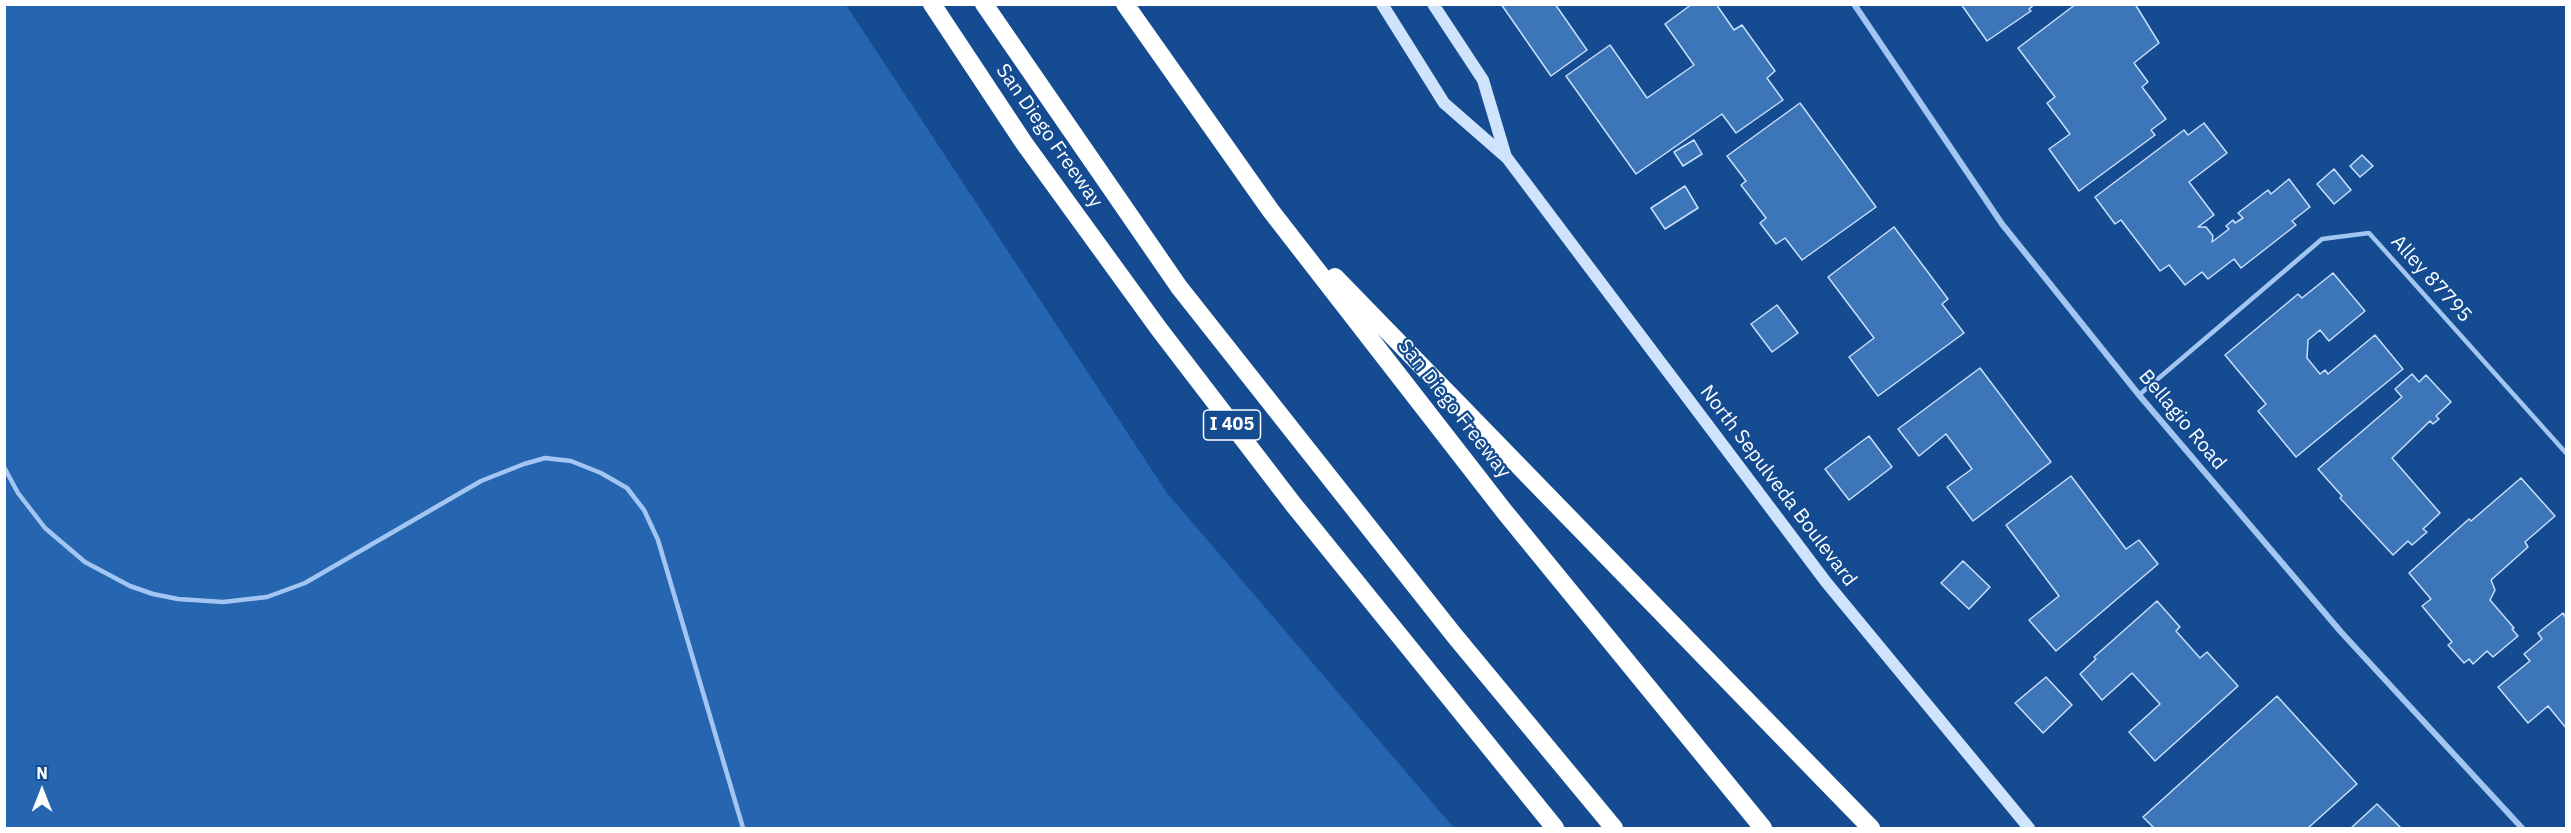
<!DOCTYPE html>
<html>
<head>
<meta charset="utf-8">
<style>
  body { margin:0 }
  #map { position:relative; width:2571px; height:833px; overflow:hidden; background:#144b91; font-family:"IBM Plex Sans",sans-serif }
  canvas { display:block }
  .frame { position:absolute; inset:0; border:6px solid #fff; pointer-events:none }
  .north { position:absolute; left:12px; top:761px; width:60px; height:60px; -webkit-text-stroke:4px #144b91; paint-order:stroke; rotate:0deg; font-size:16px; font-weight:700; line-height:24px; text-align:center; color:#fff }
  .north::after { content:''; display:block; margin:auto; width:21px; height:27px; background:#fff; clip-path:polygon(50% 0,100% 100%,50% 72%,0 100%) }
</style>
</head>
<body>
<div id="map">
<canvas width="2571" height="833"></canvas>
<div class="frame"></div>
<div class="north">N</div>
</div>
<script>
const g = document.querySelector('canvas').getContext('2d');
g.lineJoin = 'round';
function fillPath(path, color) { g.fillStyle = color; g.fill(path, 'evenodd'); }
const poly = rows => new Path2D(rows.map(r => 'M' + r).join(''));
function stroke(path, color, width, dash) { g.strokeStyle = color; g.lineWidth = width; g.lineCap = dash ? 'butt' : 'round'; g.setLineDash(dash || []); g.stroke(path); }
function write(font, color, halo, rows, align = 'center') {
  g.font = font + ' "IBM Plex Sans",sans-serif'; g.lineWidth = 4.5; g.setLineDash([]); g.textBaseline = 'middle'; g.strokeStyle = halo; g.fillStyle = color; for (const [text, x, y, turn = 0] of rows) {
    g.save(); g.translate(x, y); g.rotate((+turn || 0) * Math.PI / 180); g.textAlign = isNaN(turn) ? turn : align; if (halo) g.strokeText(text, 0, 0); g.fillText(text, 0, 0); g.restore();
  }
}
fillPath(poly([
  [5,4,846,5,1167,493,1454,828,5,828]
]), '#2665b0');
const building = poly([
  [1501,4,1555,4,1587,50,1551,76,1501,4],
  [1692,4,1716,4,1734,30,1742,25,1775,71,1767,78,1783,100,1736,133,1722,114,1636,174,1566,76,1610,45,1647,98,1694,65,1665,24,1692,4],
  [1961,4,2035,4,2029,9,2031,11,1987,41,1961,4],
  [2076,4,2135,4,2159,43,2134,63,2148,82,2142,87,2166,119,2151,130,2155,135,2079,191,2049,149,2070,134,2047,103,2055,97,2018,48,2076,4],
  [1800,103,1876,207,1802,260,1785,238,1776,244,1760,223,1766,218,1741,185,1746,181,1727,156,1800,103],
  [2204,123,2227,153,2189,182,2214,215,2198,227,2206,227,2213,236,2212,242,2229,229,2226,226,2233,220,2235,223,2243,218,2238,213,2268,190,2271,194,2289,179,2310,207,2292,221,2296,225,2241,268,2234,259,2208,279,2202,272,2185,285,2169,265,2160,271,2121,220,2115,224,2095,197,2184,130,2188,135,2204,123],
  [1694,140,1702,154,1683,166,1674,152,1694,140],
  [2362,155,2373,166,2360,177,2350,166,2362,155],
  [2334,169,2351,190,2334,204,2317,184,2334,169],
  [1685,186,1698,208,1665,229,1651,208,1685,186],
  [1894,227,1948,299,1942,304,1964,333,1878,396,1849,357,1874,338,1828,277,1894,227],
  [2333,273,2365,311,2329,341,2320,330,2308,340,2307,358,2320,374,2325,370,2328,374,2375,335,2403,369,2296,457,2258,411,2266,404,2225,355,2298,294,2302,298,2333,273],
  [1777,305,1798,333,1772,352,1751,324,1777,305],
  [1980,368,2051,462,1973,521,1947,487,1972,469,1946,434,1919,456,1898,429,1980,368],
  [2412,374,2419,382,2426,375,2451,402,2436,416,2439,419,2433,424,2430,421,2392,458,2440,513,2423,529,2427,532,2412,545,2408,541,2393,555,2340,498,2342,496,2318,469,2402,397,2395,389,2412,374],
  [1869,436,1892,467,1849,500,1825,469,1869,436],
  [2071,476,2126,549,2139,540,2158,564,2056,651,2029,620,2059,596,2006,525,2071,476],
  [2521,478,2555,516,2525,542,2528,547,2491,580,2495,590,2490,600,2514,628,2512,629,2518,636,2493,657,2487,651,2473,664,2469,659,2464,663,2448,645,2452,642,2422,606,2431,599,2409,573,2469,519,2471,521,2521,478],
  [1963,561,1990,587,1969,609,1941,583,1963,561],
  [2157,601,2180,627,2176,631,2200,658,2207,652,2238,686,2155,761,2129,732,2160,704,2132,673,2102,700,2080,674,2096,659,2094,657,2157,601],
  [2563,613,2566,618,2566,728,2548,706,2528,723,2498,687,2530,661,2524,654,2542,639,2538,633,2563,613],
  [2046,677,2072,705,2043,733,2015,703,2046,677],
  [2277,696,2357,784,2308,828,2154,828,2143,817,2277,696],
  [2377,804,2401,828,2351,828,2377,804]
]);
fillPath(building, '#3d75b9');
stroke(building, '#c9e0fc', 1.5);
stroke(poly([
  [2139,395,2322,239,2369,233,2566,453],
  [4,467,18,493,45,528,85,562,130,586,153,594,178,599,223,602,267,597,305,583,481,481,524,464,545,458,571,461,601,473,627,488,644,510,658,540,743,828]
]), '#a2c6f1', 4.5);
stroke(poly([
  [1854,4,2002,224,2139,395,2341,632,2522,828]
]), '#a2c6f1', 6);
stroke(poly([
  [1382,4,1444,103,1507,158,1826,582,2029,828],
  [1433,4,1483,80,1506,157]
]), '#d0e3fc', 12);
stroke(poly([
  [932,4,1024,143,1159,329,1293,504,1555,828],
  [984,4,1179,287,1454,635,1614,828],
  [1125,4,1271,211,1504,511,1763,828],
  [1335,277,1871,828]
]), '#fff', 18);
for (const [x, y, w] of [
  [1232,425,57]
]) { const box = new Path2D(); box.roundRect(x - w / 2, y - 15, w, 30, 4.5); g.fillStyle = '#144b91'; g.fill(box); stroke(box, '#fff', 1.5); }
write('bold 18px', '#fff', null, [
  ["I 405",1232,425]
]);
write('20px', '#fff', '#144b91', [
  ["San Diego Freeway",1049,136,55],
  ["Alley 87795",2431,279,48],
  ["San Diego Freeway",1454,409,52],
  ["Bellagio Road",2182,420,50],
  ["North Sepulveda Boulevard",1778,486,53]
]);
</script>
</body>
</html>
